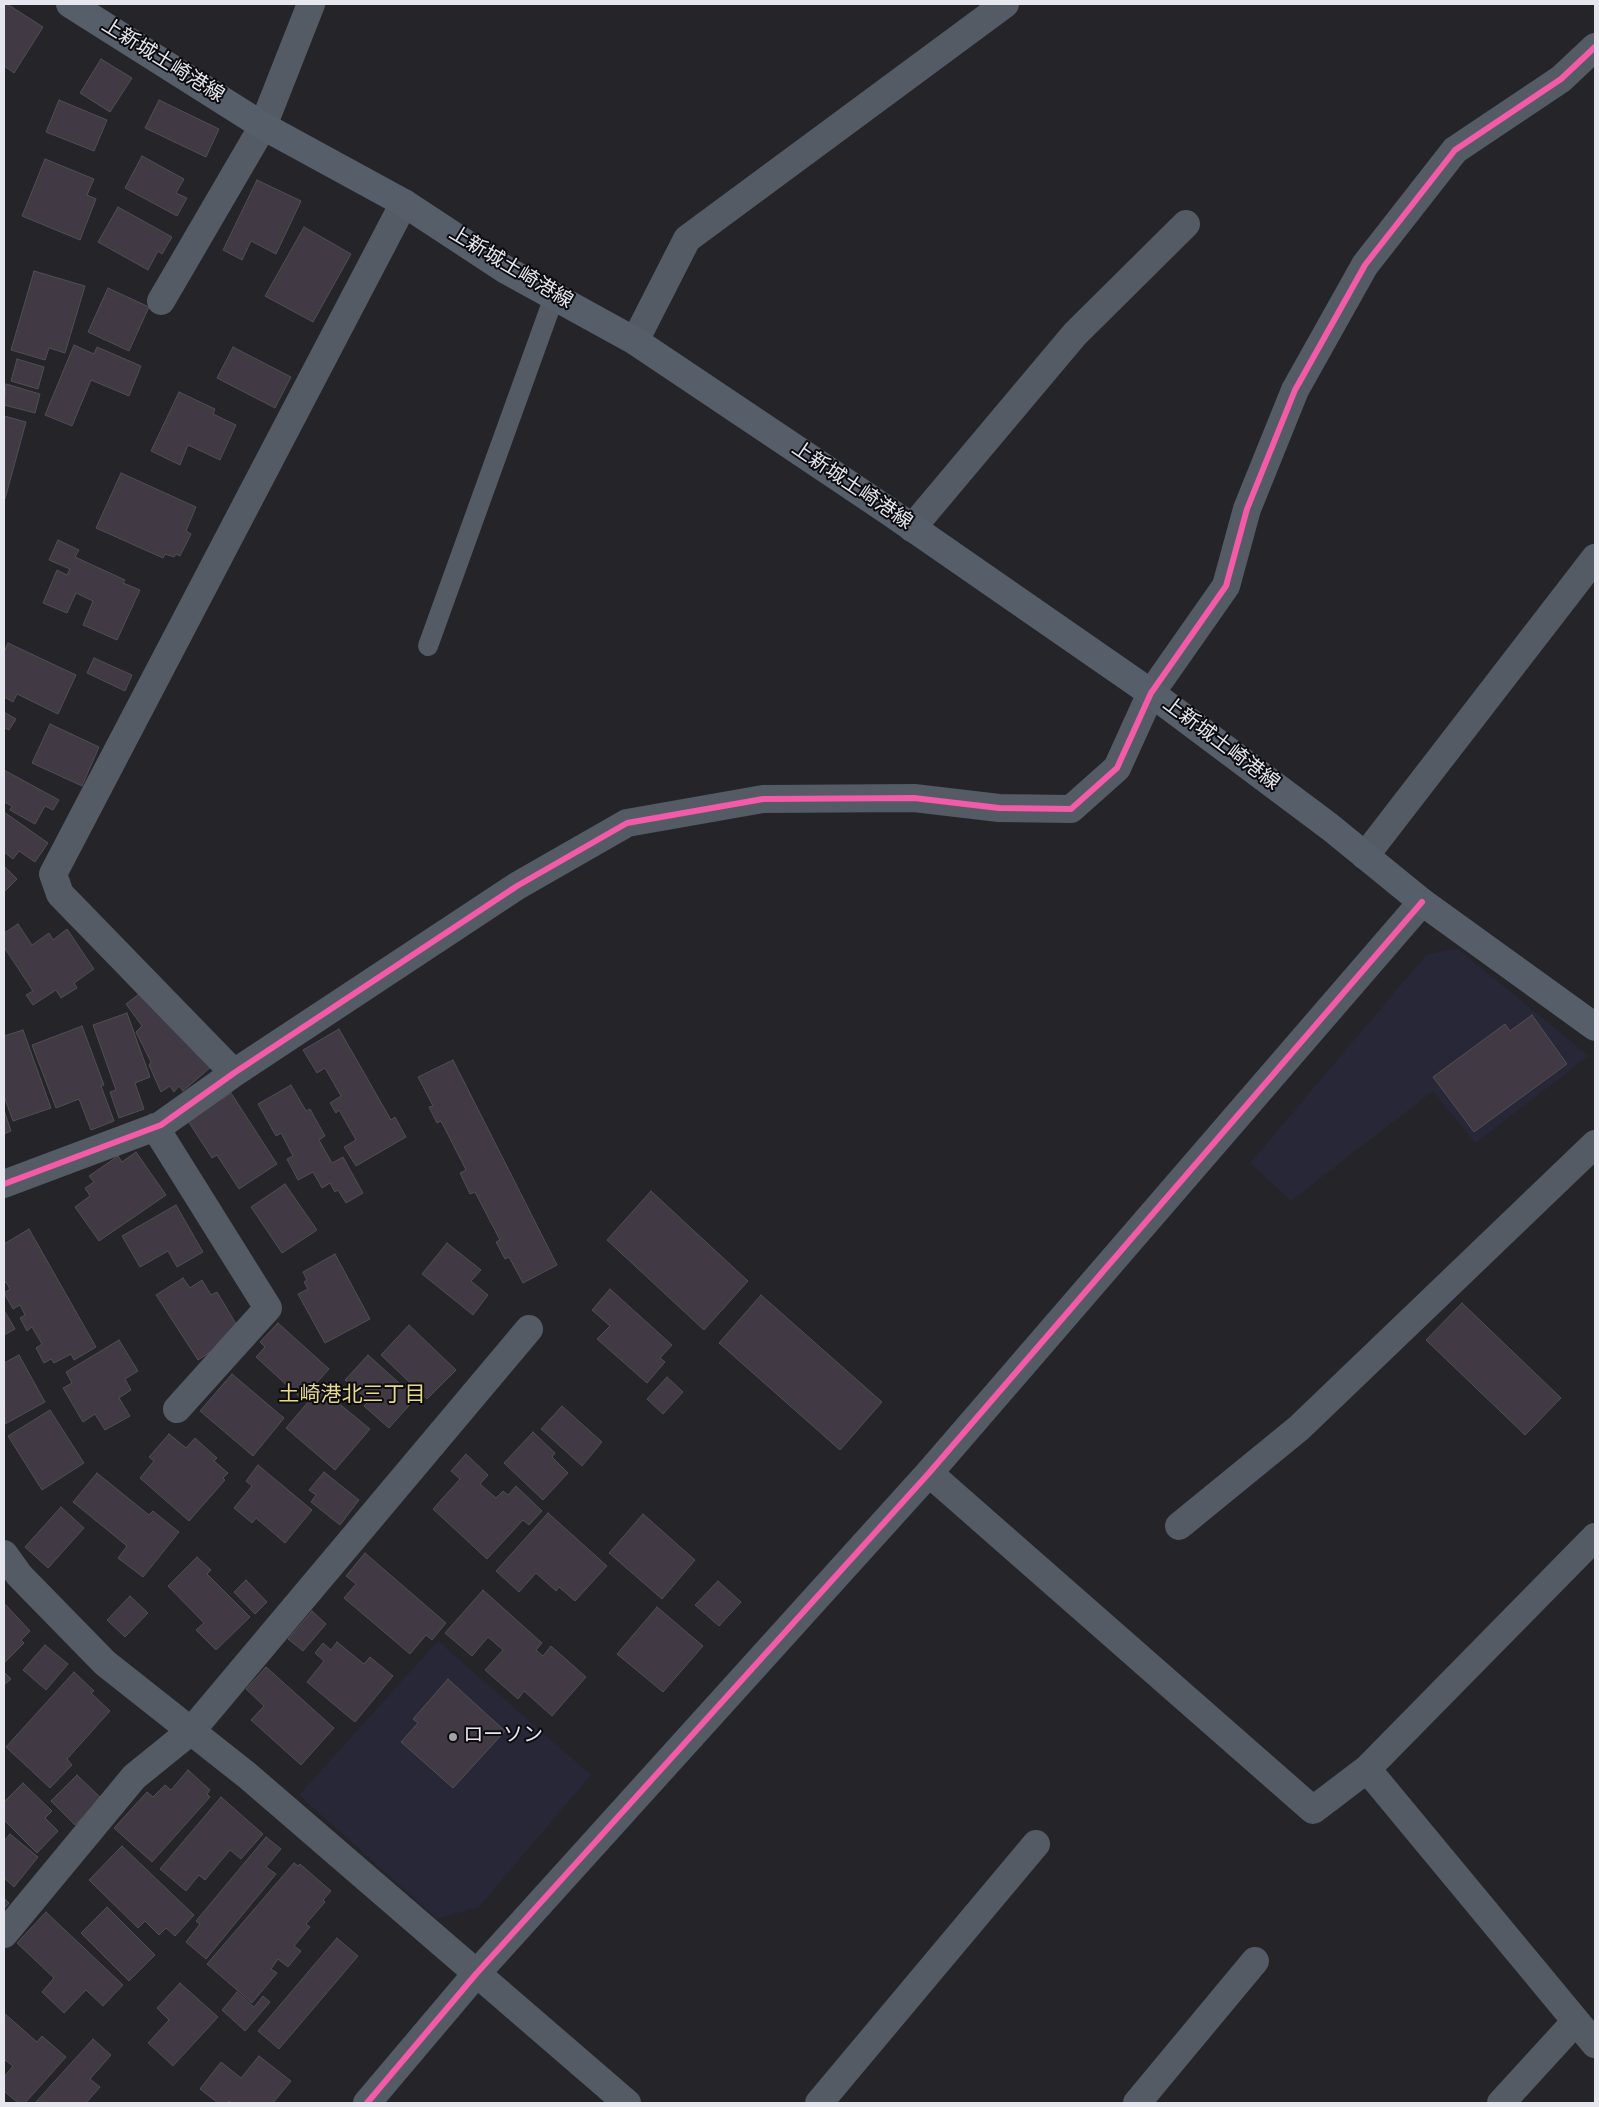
<!DOCTYPE html>
<html>
<head>
<meta charset="utf-8">
<style>
  body { margin:0 }
  #map { position:relative; width:1599px; height:2107px; overflow:hidden; background:#242429; font-family:Spectral,serif }
  canvas { display:block }
  .frame { position:absolute; inset:0; border:5px solid #e6e6ee; pointer-events:none }
</style>
</head>
<body>
<div id="map">
<canvas width="1599" height="2107"></canvas>
<div class="frame"></div>
</div>
<script>
const g = document.querySelector('canvas').getContext('2d');
g.lineJoin = 'round';
function fillPath(path, color) { g.fillStyle = color; g.fill(path, 'evenodd'); }
const poly = rows => new Path2D(rows.map(r => 'M' + r).join(''));
function stroke(path, color, width, dash) { g.strokeStyle = color; g.lineWidth = width; g.lineCap = dash ? 'butt' : 'round'; g.setLineDash(dash || []); g.stroke(path); }
function write(font, color, halo, rows, align = 'center') {
  g.font = font + ' Spectral,"Noto Sans JP",serif'; g.lineWidth = 4; g.setLineDash([]); g.textBaseline = 'middle'; g.strokeStyle = halo; g.fillStyle = color; for (const [text, x, y, turn = 0] of rows) {
    g.save(); g.translate(x, y); g.rotate((+turn || 0) * Math.PI / 180); g.textAlign = isNaN(turn) ? turn : align; if (halo) g.strokeText(text, 0, 0); g.fillText(text, 0, 0); g.restore();
  }
}
fillPath(poly([
  [1458,949,1589,1056,1475,1143,1433,1091,1291,1201,1250,1163,1427,954],
  [438,1641,591,1775,479,1907,437,1919,299,1795]
]), '#282737');
const building = poly([
  [4,4,7,4,43,27,14,73,4,66,4,4],
  [101,59,132,78,110,112,80,93,101,59],
  [59,100,107,120,94,151,46,132,59,100],
  [159,100,219,129,206,157,145,128,159,100],
  [142,156,184,179,176,193,187,198,177,216,125,188,142,156],
  [45,159,94,179,87,195,96,199,80,240,22,216,45,159],
  [257,180,301,201,276,254,251,241,242,260,223,250,257,180],
  [118,207,172,237,162,254,158,251,148,270,98,242,118,207],
  [304,227,351,254,313,322,265,296,304,227],
  [34,271,85,286,65,353,49,348,45,360,11,350,34,271],
  [108,288,149,307,129,351,88,332,108,288],
  [74,345,94,354,97,347,141,366,129,396,91,380,72,426,45,415,74,345],
  [233,347,291,377,275,408,217,378,233,347],
  [17,359,44,367,38,389,11,381,17,359],
  [6,384,40,394,35,413,4,405,6,384],
  [179,392,215,409,213,414,236,425,220,460,188,445,180,465,151,451,179,392],
  [4,416,26,422,5,499,4,498,4,416],
  [121,473,196,507,186,531,191,534,180,556,176,554,174,557,165,554,163,558,96,528,121,473],
  [58,540,79,550,75,557,125,580,123,583,140,590,117,640,83,625,93,601,76,593,67,613,43,603,57,570,67,575,70,569,49,560,58,540],
  [8,643,76,675,58,714,17,694,13,702,4,697,4,652,8,643],
  [94,658,132,675,125,691,87,673,94,658],
  [4,712,16,719,9,730,5,728,4,730,4,712],
  [50,724,99,747,82,786,32,763,50,724],
  [4,770,59,800,53,810,45,806,35,824,10,810,12,806,4,802,4,770],
  [4,812,48,843,35,862,19,851,13,859,4,852,4,812],
  [4,866,17,879,4,892,4,866],
  [18,924,32,945,49,933,53,940,67,929,94,969,74,983,77,988,61,998,56,990,33,1005,26,995,33,991,4,947,4,933,18,924],
  [143,991,212,1066,183,1091,179,1086,174,1092,170,1086,161,1092,149,1065,151,1062,136,1032,142,1026,126,1004,143,991],
  [127,1013,150,1077,135,1083,144,1109,119,1118,110,1092,116,1090,93,1025,127,1013],
  [1532,1015,1567,1064,1474,1132,1433,1077,1505,1024,1510,1031,1532,1015],
  [82,1026,104,1085,101,1086,114,1121,91,1130,79,1099,56,1108,32,1045,82,1026],
  [339,1029,391,1120,395,1117,406,1137,356,1166,344,1147,356,1140,339,1110,336,1113,330,1103,341,1096,325,1068,317,1073,303,1050,339,1029],
  [23,1030,51,1108,13,1121,4,1096,4,1036,23,1030],
  [453,1060,557,1265,523,1283,509,1257,505,1259,496,1242,500,1240,475,1192,470,1194,460,1173,466,1170,441,1121,437,1123,429,1107,433,1106,418,1077,453,1060],
  [291,1085,306,1111,310,1109,325,1136,319,1140,332,1163,343,1157,363,1193,346,1203,338,1190,335,1192,330,1183,322,1188,313,1172,298,1180,287,1159,293,1156,281,1133,276,1136,258,1104,291,1085],
  [231,1093,277,1164,239,1189,217,1155,212,1158,188,1121,231,1093],
  [4,1110,11,1131,4,1134,4,1110],
  [136,1152,166,1195,99,1241,75,1207,90,1196,85,1188,94,1182,89,1176,118,1156,122,1162,136,1152],
  [285,1184,317,1230,282,1253,251,1207,285,1184],
  [651,1191,748,1281,704,1330,607,1240,651,1191],
  [176,1205,203,1252,177,1267,168,1251,140,1267,122,1236,176,1205],
  [29,1229,96,1347,74,1360,71,1354,54,1363,51,1359,44,1363,36,1348,42,1344,32,1327,27,1331,20,1318,25,1315,20,1305,13,1309,4,1293,10,1289,6,1282,4,1284,4,1244,29,1229],
  [447,1243,481,1270,471,1281,488,1295,473,1315,422,1274,447,1243],
  [335,1254,370,1319,325,1343,298,1294,308,1289,304,1282,307,1280,303,1272,335,1254],
  [183,1278,190,1288,202,1280,211,1295,217,1292,241,1332,198,1360,156,1295,183,1278],
  [610,1289,672,1345,660,1358,665,1362,647,1383,597,1339,610,1326,592,1310,610,1289],
  [761,1295,882,1402,840,1450,719,1343,761,1295],
  [1462,1303,1561,1398,1525,1435,1426,1340,1462,1303],
  [4,1310,15,1329,4,1335,4,1310],
  [278,1323,329,1369,302,1399,256,1357,265,1347,260,1342,278,1323],
  [409,1325,456,1370,427,1399,381,1355,409,1325],
  [119,1340,138,1371,125,1379,131,1390,119,1398,130,1416,105,1430,95,1414,83,1422,63,1388,72,1383,66,1372,119,1340],
  [19,1355,45,1402,5,1424,4,1363,19,1355],
  [368,1355,408,1391,406,1394,413,1401,389,1428,364,1406,369,1401,345,1380,368,1355],
  [232,1374,284,1418,253,1456,200,1411,232,1374],
  [667,1377,683,1392,663,1414,647,1399,667,1377],
  [320,1388,370,1429,335,1470,286,1428,320,1388],
  [562,1406,602,1442,582,1466,541,1429,562,1406],
  [50,1410,84,1463,42,1490,8,1436,50,1410],
  [533,1432,555,1453,552,1457,568,1473,543,1500,504,1463,533,1432],
  [169,1434,186,1448,195,1438,217,1458,214,1461,228,1473,223,1478,225,1480,189,1521,140,1478,154,1461,149,1457,169,1434],
  [466,1454,488,1475,480,1484,496,1498,503,1491,508,1495,516,1486,542,1511,529,1525,523,1520,487,1559,433,1509,460,1479,451,1471,466,1454],
  [258,1465,312,1510,285,1543,256,1518,252,1523,234,1508,252,1486,246,1481,258,1465],
  [324,1472,359,1500,340,1525,311,1502,316,1495,309,1490,324,1472],
  [97,1473,149,1515,153,1511,179,1532,143,1577,118,1558,127,1546,73,1502,97,1473],
  [61,1507,84,1528,48,1568,25,1547,61,1507],
  [548,1513,607,1566,575,1601,559,1587,556,1591,536,1573,519,1592,496,1571,548,1513],
  [643,1514,695,1560,662,1599,609,1553,643,1514],
  [365,1553,446,1623,432,1640,426,1635,410,1654,344,1598,356,1584,346,1576,365,1553],
  [197,1557,211,1570,207,1574,250,1617,216,1650,196,1630,204,1623,168,1586,197,1557],
  [246,1580,267,1602,255,1614,234,1592,246,1580],
  [718,1581,741,1602,719,1626,695,1605,718,1581],
  [483,1590,542,1643,536,1650,543,1656,551,1646,586,1677,552,1716,524,1691,518,1699,485,1670,503,1650,488,1637,472,1656,445,1633,483,1590],
  [130,1596,148,1613,125,1637,107,1620,130,1596],
  [4,1603,30,1631,21,1640,24,1643,4,1663,4,1603],
  [657,1607,703,1646,663,1692,617,1654,657,1607],
  [312,1611,326,1624,303,1651,288,1639,312,1611],
  [337,1642,364,1664,370,1657,393,1676,355,1722,307,1682,324,1661,315,1653,323,1643,331,1650,337,1642],
  [45,1645,68,1664,46,1690,23,1670,45,1645],
  [266,1667,334,1728,301,1765,251,1720,264,1706,246,1689,266,1667],
  [4,1672,11,1679,4,1685,4,1672],
  [74,1672,94,1691,91,1693,110,1711,67,1759,72,1765,50,1788,6,1747,74,1672],
  [448,1679,505,1731,453,1788,401,1742,418,1723,413,1719,448,1679],
  [188,1770,210,1790,207,1794,210,1797,152,1862,114,1828,147,1792,153,1797,165,1785,171,1790,188,1770],
  [77,1775,101,1798,75,1825,51,1801,77,1775],
  [23,1783,52,1811,45,1818,58,1831,37,1853,4,1820,4,1802,23,1783],
  [221,1797,263,1834,241,1859,230,1850,205,1880,199,1875,186,1891,160,1869,221,1797],
  [10,1834,38,1857,14,1887,4,1878,4,1841,10,1834],
  [266,1837,281,1849,266,1867,276,1874,206,1959,186,1942,200,1924,196,1921,266,1837],
  [122,1846,194,1915,175,1936,166,1928,159,1935,145,1921,138,1928,89,1880,122,1846],
  [294,1863,298,1866,300,1864,331,1891,323,1900,325,1902,306,1924,310,1927,294,1946,301,1951,288,1967,278,1959,271,1969,277,1973,252,2003,207,1964,294,1863],
  [4,1898,9,1903,4,1909,4,1898],
  [107,1907,155,1955,129,1981,81,1933,107,1907],
  [46,1912,123,1985,103,2006,86,1990,64,2013,42,1992,54,1978,17,1943,46,1912],
  [337,1938,358,1956,279,2049,258,2031,337,1938],
  [180,1983,218,2017,173,2066,148,2043,169,2020,157,2008,180,1983],
  [237,1992,254,2007,263,1996,270,2002,245,2031,222,2010,237,1992],
  [4,2013,37,2042,42,2036,66,2057,25,2103,18,2103,4,2091,4,2077,13,2066,5,2060,4,2061,4,2013],
  [93,2039,111,2055,90,2079,100,2087,86,2103,35,2103,93,2039],
  [259,2056,291,2081,273,2103,232,2103,229,2101,227,2103,218,2103,200,2089,221,2062,241,2078,259,2056]
]);
fillPath(building, '#413a44');
stroke(building, '#504f53', 1);
stroke(poly([
  [428,646,554,297]
]), '#545b65', 20);
stroke(poly([
  [161,301,263,126,311,4],
  [635,341,687,239,1005,4],
  [912,528,1075,334,1186,224],
  [1365,856,1595,558],
  [234,1073,60,894,53,874,404,203],
  [155,1127,268,1308,177,1409],
  [4,1184,161,1125,234,1073,517,886,627,823,763,799,914,798,999,808,1071,809,1117,768,1151,693,1226,586,1247,509,1295,390,1365,265,1455,150,1561,79,1595,47],
  [929,1473,1313,1810,1367,1769,1595,1537],
  [1179,1526,1299,1428,1595,1144],
  [4,1554,19,1575,105,1663,248,1776,627,2103],
  [1367,1769,1595,2044],
  [4,1934,134,1777,192,1730,529,1329],
  [819,2103,1036,1844],
  [1137,2103,1255,1961],
  [1501,2103,1576,2021]
]), '#545b65', 28);
stroke(poly([
  [367,2103,476,1974,929,1473,1422,902]
]), '#545b65', 28);
stroke(poly([
  [70,4,263,126,404,203,506,270,635,341,887,510,1151,693,1330,827,1422,902,1595,1027]
]), '#565e6a', 28);
stroke(poly([
  [4,1184,161,1125,234,1073,517,886,627,823,763,799,914,798,999,808,1071,809,1117,768,1151,693,1226,586,1247,509,1295,390,1365,265,1455,150,1561,79,1595,47],
  [367,2103,476,1974,929,1473,1422,902]
]), '#f35aa7', 6);
for (const [x, y, r, color] of [
  [453,1737,5,"#a2a2a9"]
]) { const dot = new Path2D(); dot.arc(x, y, r, 0, 2 * Math.PI); g.fillStyle = color; g.fill(dot); stroke(dot, '#0c0c10', 2); }
write('20px', '#e6e6ee', '#0c0c10', [
  ["上新城土崎港線",162,62,32],
  ["上新城土崎港線",510,269,31],
  ["上新城土崎港線",851,487,34],
  ["上新城土崎港線",1220,745,37]
]);
write('20px', '#e6e6ee', '#0c0c10', [
  ["ローソン",463,1737]
], 'left');
write('21px', '#e7d88a', '#0c0c10', [
  ["土崎港北三丁目",352,1397]
]);
</script>
</body>
</html>
